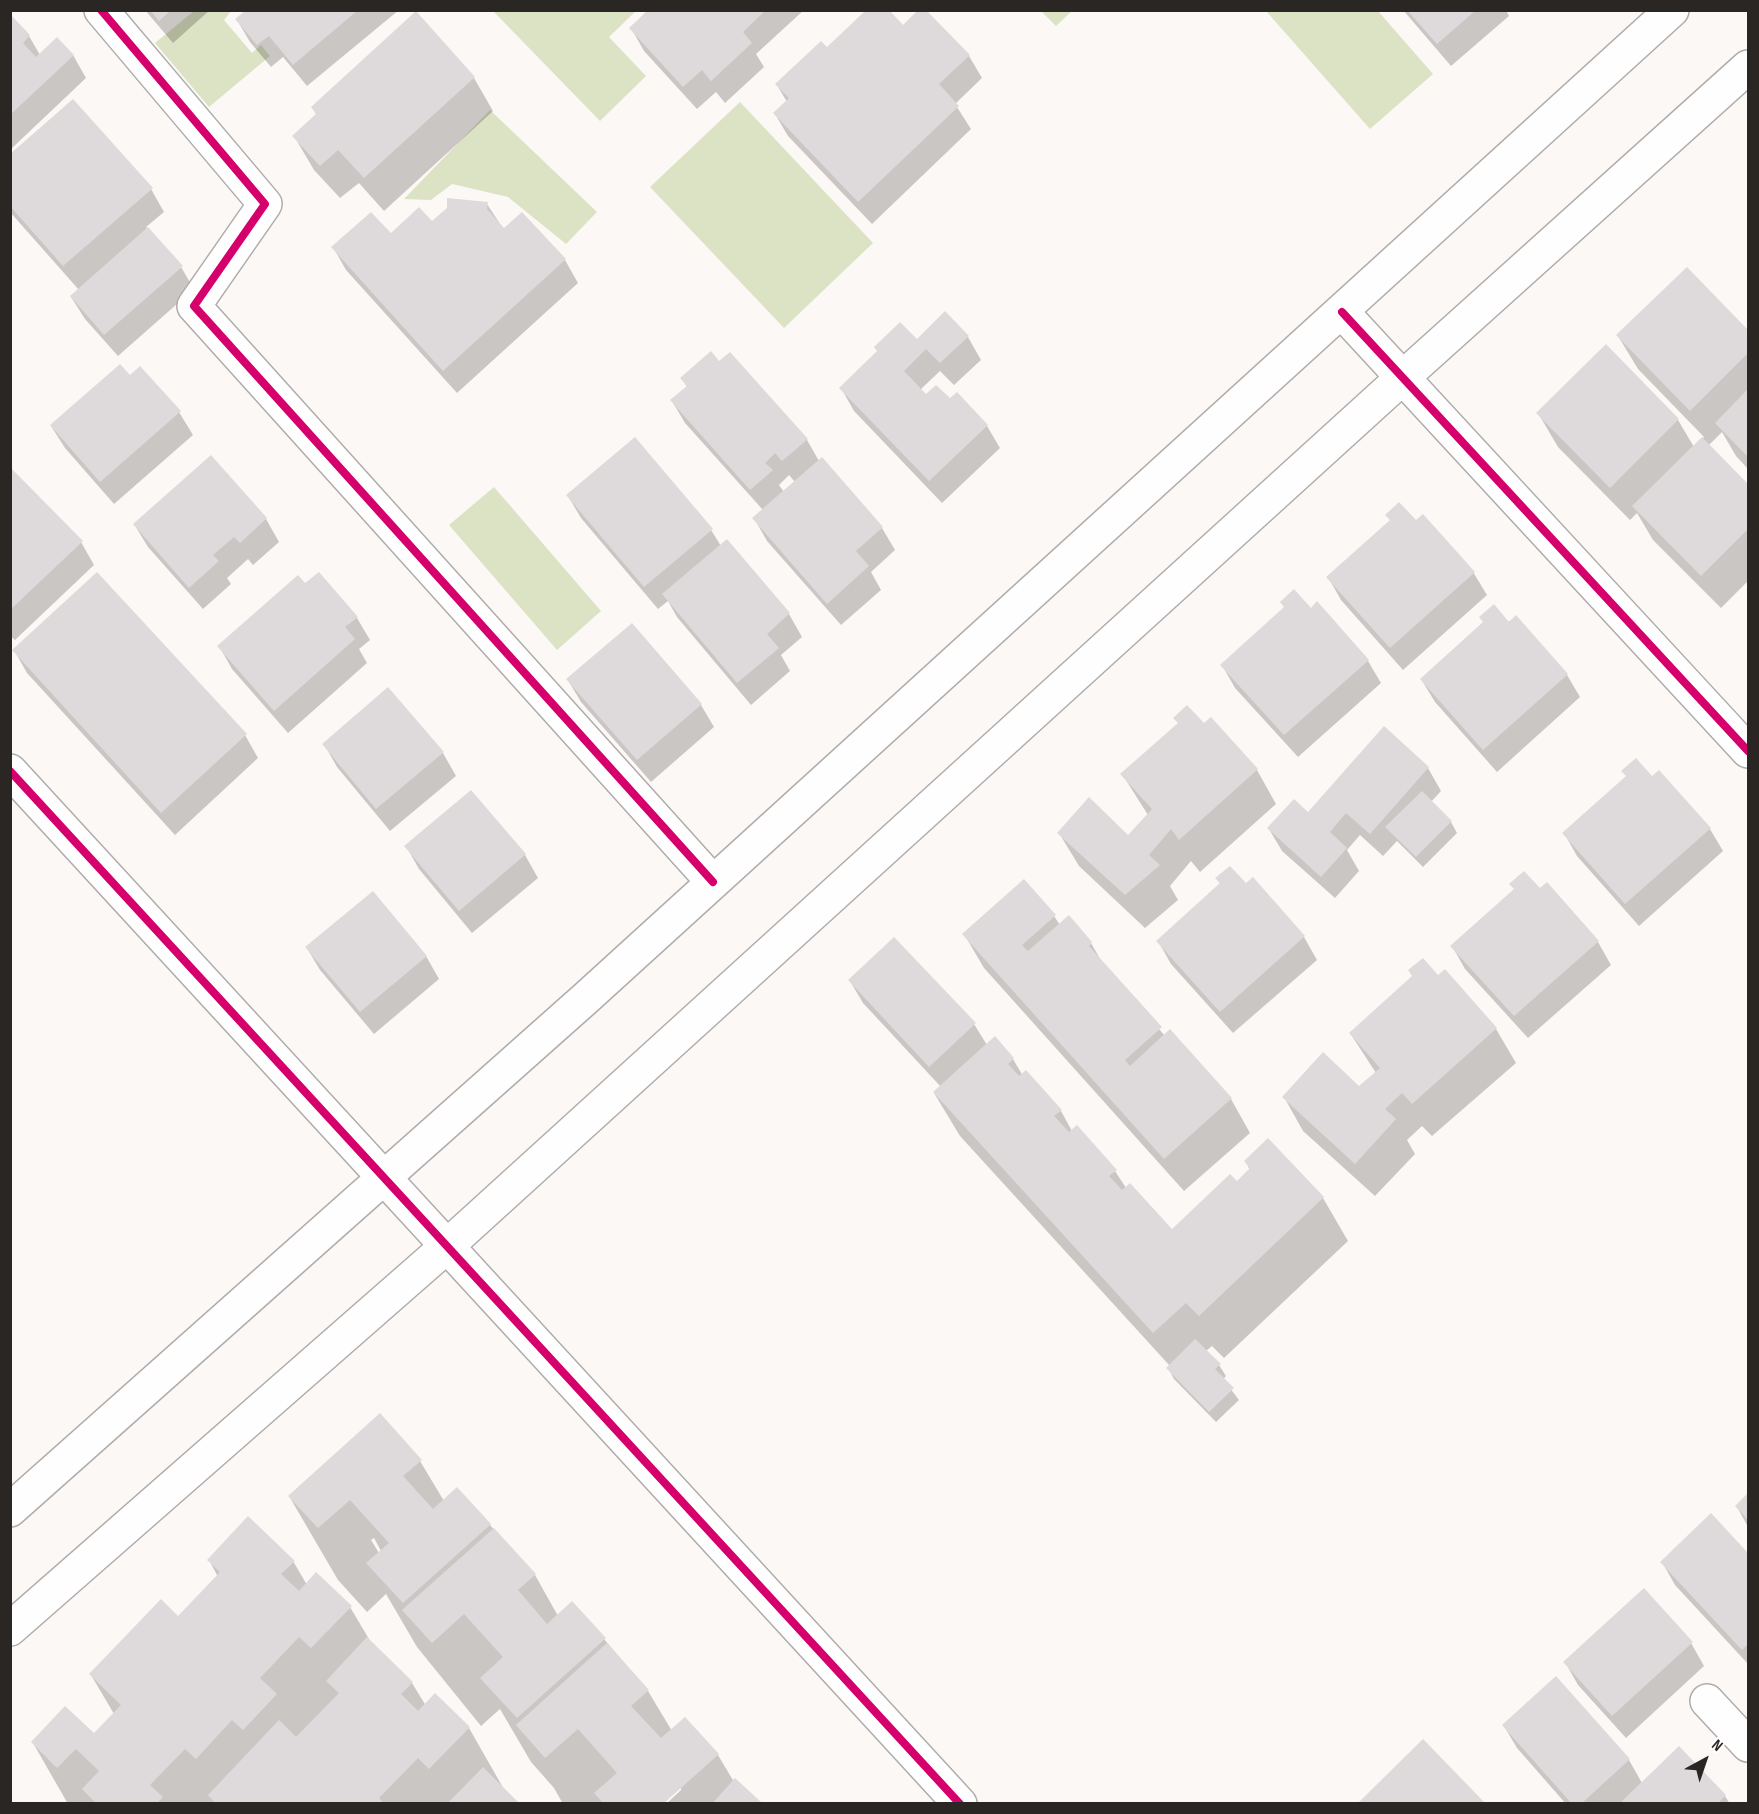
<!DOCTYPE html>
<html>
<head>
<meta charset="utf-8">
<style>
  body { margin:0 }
  #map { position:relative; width:1759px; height:1814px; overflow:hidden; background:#fcf8f6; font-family:"Sofia Sans Condensed",sans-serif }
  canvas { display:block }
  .frame { position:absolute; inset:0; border:12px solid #2a2624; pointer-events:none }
  .north { position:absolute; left:1675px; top:1730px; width:60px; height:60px; -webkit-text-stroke:4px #fff; paint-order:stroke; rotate:40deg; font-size:16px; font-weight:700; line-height:24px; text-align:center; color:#2a2624 }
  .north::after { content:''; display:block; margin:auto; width:21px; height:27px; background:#2a2624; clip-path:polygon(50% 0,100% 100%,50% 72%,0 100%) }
</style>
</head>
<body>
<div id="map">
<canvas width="1759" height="1814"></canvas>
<div class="frame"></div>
<div class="north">N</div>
</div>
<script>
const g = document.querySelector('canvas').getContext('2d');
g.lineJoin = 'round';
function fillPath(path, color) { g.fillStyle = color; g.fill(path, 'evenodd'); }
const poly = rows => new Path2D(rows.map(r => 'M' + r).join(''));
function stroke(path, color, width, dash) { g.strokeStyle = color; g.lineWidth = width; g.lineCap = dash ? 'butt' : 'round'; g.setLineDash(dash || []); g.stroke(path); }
fillPath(poly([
  [194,11,231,11,224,20,252,53,261,45,270,56,209,107,155,43],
  [493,11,636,11,609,37,646,76,600,121],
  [1041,11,1072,11,1056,26],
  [1266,11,1378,11,1433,74,1370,129],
  [740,102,873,243,784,328,650,187],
  [490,110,597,212,566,244,508,197,452,184,431,200,404,199],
  [494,487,601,611,557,650,449,525]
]), '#dce3c4');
fillPath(poly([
  [145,10,210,10,173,43],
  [244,10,399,10,307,86,283,57,271,67,250,42,237,20,246,13],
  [651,10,804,10,756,54,764,67,725,103,716,92,697,109,644,51,631,28],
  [1403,10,1506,10,1509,16,1451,66],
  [10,16,29,36,40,55,73,55,86,78,10,150],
  [827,50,969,56,982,78,955,104,971,129,872,224,788,136,775,114,787,102,777,85],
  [474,78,493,111,384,211,359,183,340,198,314,170,294,136,317,115],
  [10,156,151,189,164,212,146,227,181,267,194,289,118,356,85,319,71,297,79,290,10,212],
  [487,204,504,230,522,214,565,260,578,283,457,393,346,270,333,247,391,235],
  [1687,269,1748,332,1748,469,1736,456,1722,432,1708,446,1748,487,1748,581,1721,608,1653,540,1637,513,1630,520,1558,447,1538,413,1678,420,1694,447,1704,437,1638,369,1618,336],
  [968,337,981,360,954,385,940,371,920,390,926,396,950,401,987,426,1000,448,942,503,854,411,841,388,878,352,917,341],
  [719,363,807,440,819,461,882,528,895,550,871,572,881,590,841,625,767,541,754,518,763,510,685,423,672,401,687,387,682,378],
  [789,475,795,482,784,492,779,485],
  [130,377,179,412,193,435,114,504,65,448,51,426],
  [211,457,266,519,279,542,253,565,248,559,227,578,231,584,203,609,148,547,134,524],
  [10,469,81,542,94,565,15,640,10,636],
  [568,496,711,530,721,546,789,614,802,637,781,655,790,671,751,705,677,617,668,601,658,609,581,518],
  [1416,522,1473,572,1487,595,1403,670,1341,600,1328,577],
  [305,585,357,618,370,640,359,649,367,663,288,733,232,669,219,646],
  [1311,610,1368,661,1381,683,1298,757,1235,688,1222,665],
  [1516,617,1567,675,1580,697,1497,772,1435,702,1421,679],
  [14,650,245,735,258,758,175,835,27,673],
  [568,680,701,705,714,727,651,782,581,702],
  [388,689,443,753,456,776,390,831,337,767,324,744],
  [1211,719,1257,770,1276,804,1200,872,1191,861,1170,886,1178,900,1145,928,1079,866,1059,833,1128,837,1148,815,1122,774],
  [1385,729,1428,768,1441,791,1431,802,1451,822,1457,833,1423,867,1397,841,1383,856,1360,835,1347,850,1359,871,1335,898,1282,851,1269,829,1308,814],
  [1651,778,1710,829,1723,851,1639,926,1577,856,1564,833],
  [471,792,525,855,538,878,472,933,419,869,406,846],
  [1217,879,1304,937,1317,960,1233,1033,1171,964,1158,941,1221,885],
  [1547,884,1598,942,1611,965,1528,1038,1465,969,1452,946],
  [1054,916,1060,925,1091,943,1103,964,1165,1036,1170,1031,1231,1099,1250,1133,1184,1191,984,968,964,934],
  [307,948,426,956,439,979,374,1034,320,970],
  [1445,972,1496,1029,1516,1063,1432,1136,1422,1126,1407,1140,1415,1154,1375,1196,1303,1131,1284,1097,1359,1088,1376,1073,1350,1033],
  [850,981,974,1024,987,1045,1013,1059,1023,1076,1061,1111,1072,1131,1115,1171,1126,1188,1172,1231,1237,1183,1250,1170,1246,1162,1323,1198,1348,1241,1224,1358,1212,1346,1206,1351,1219,1365,1226,1376,1223,1379,1239,1400,1216,1422,1174,1379,1168,1368,1170,1366,960,1136,934,1093,941,1087,863,1003],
  [420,1461,444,1501,490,1525,535,1575,558,1616,604,1639,648,1691,672,1731,718,1755,734,1782,760,1804,666,1804,681,1790,681,1786,661,1804,563,1804,554,1788,531,1762,500,1709,481,1726,417,1647,386,1594,367,1612,338,1580,289,1496],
  [374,1538,381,1551,379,1553,371,1540],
  [1748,1495,1748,1527,1737,1507],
  [1711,1515,1748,1555,1748,1664,1675,1585,1662,1562],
  [209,1560,293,1561,307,1585,350,1607,372,1644,412,1683,426,1706,435,1696,469,1728,505,1791,518,1804,68,1804,33,1743,94,1735,114,1714,91,1675,178,1618,218,1577],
  [1691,1643,1704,1666,1626,1738,1578,1685,1565,1662],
  [1556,1678,1629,1760,1642,1783,1725,1796,1730,1804,1566,1804,1517,1748,1504,1726]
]), '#0003');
fillPath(poly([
  [150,10,171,10,159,21],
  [246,10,358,10,293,65,269,36,257,45,235,19],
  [648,10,766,10,743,32,752,43,711,81,702,70,683,87,629,28],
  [866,10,889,10,903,25,918,10,926,10,970,55,939,84,959,106,858,202,773,113,789,98,775,84,821,41,827,47],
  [1407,10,1476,10,1437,44],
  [416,11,475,77,364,178,338,150,320,166,292,136,316,114,311,107],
  [10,14,30,35,23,43,36,57,57,37,74,55,10,115],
  [73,99,153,188,63,266,10,206,10,154],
  [447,198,488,202,487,209,504,228,522,212,566,259,443,371,331,247,371,212,391,233,419,207,432,221,447,208],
  [148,227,183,266,104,335,70,296],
  [1687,267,1748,330,1748,353,1690,411,1616,335],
  [945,311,969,336,940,363,926,349,904,371,926,394,936,385,950,398,957,392,988,425,929,481,839,388,877,351,874,347,900,322,917,339],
  [1606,344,1679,419,1610,488,1536,413],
  [711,351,719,361,730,352,808,439,782,461,775,453,765,463,773,470,750,490,670,400,687,386,680,378],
  [120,364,130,375,140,366,181,411,100,482,50,425],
  [1748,389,1748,457,1715,423],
  [635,437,713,529,644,587,566,495],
  [1702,437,1748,484,1748,529,1701,576,1632,506],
  [211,455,267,518,240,543,234,537,213,555,219,561,189,588,133,524],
  [822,457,883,527,856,551,869,566,827,604,752,518],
  [10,467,83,541,10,610],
  [1399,502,1416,520,1423,514,1475,572,1390,648,1326,577,1390,520,1385,515],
  [727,539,790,613,767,634,779,648,737,683,662,594],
  [97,572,247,734,161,813,12,650],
  [319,572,358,617,345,627,355,639,274,711,217,646,298,575,305,583],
  [1294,589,1311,608,1317,601,1369,660,1284,735,1220,665,1284,607,1280,602],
  [1494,604,1509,622,1516,615,1568,674,1483,750,1420,679,1483,622,1479,617],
  [632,623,702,704,637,760,566,679],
  [388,687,444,752,376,809,322,744],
  [1187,705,1204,723,1211,717,1258,769,1179,840,1171,829,1149,855,1160,865,1125,895,1057,833,1089,797,1128,835,1152,809,1120,774,1178,723,1173,718],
  [1384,726,1429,767,1370,834,1346,813,1330,832,1347,848,1321,877,1267,828,1294,799,1308,812],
  [1636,758,1652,776,1659,770,1711,828,1625,904,1562,833,1626,776,1621,771],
  [471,790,526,854,459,911,404,846],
  [1422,791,1452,821,1416,857,1385,827],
  [1230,866,1246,883,1253,877,1305,936,1220,1012,1156,941,1220,883,1215,878],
  [1524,871,1540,888,1547,882,1599,941,1514,1016,1450,946,1514,889,1509,884],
  [1024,879,1056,915,1022,945,1028,951,1069,915,1092,942,1089,946,1162,1027,1125,1060,1130,1066,1170,1029,1232,1098,1164,1159,962,934],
  [373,891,427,956,360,1012,305,947],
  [894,937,976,1023,929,1067,848,980],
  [1423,958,1438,975,1445,969,1497,1028,1412,1104,1402,1093,1385,1109,1396,1119,1355,1164,1282,1097,1323,1052,1359,1086,1380,1068,1349,1033,1412,976,1408,970],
  [995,1036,1014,1058,1008,1064,1019,1076,1026,1070,1062,1110,1054,1116,1069,1132,1077,1125,1117,1170,1109,1176,1122,1190,1130,1183,1172,1229,1230,1174,1237,1181,1250,1168,1244,1161,1268,1138,1324,1197,1199,1316,1186,1303,1153,1333,933,1092],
  [1195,1339,1221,1364,1215,1369,1234,1388,1209,1412,1166,1368],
  [380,1413,422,1460,403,1476,433,1509,457,1487,491,1524,403,1603,366,1563,389,1543,350,1500,318,1528,288,1496],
  [1748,1493,1748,1520,1735,1506],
  [1711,1513,1748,1553,1748,1644,1742,1650,1660,1562],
  [248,1516,295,1561,281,1574,299,1591,316,1572,352,1606,311,1648,299,1637,260,1678,277,1694,243,1730,232,1720,196,1759,185,1749,150,1785,163,1797,156,1804,97,1804,82,1789,99,1771,76,1749,57,1768,31,1742,65,1706,94,1733,121,1705,89,1674,161,1599,178,1616,220,1572,207,1560],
  [494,1528,536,1574,518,1590,547,1624,572,1601,606,1638,517,1718,480,1678,503,1657,464,1614,432,1643,402,1610],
  [1644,1588,1693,1642,1612,1716,1563,1662],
  [367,1637,413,1682,401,1694,418,1711,435,1693,470,1727,429,1769,418,1758,379,1798,384,1804,216,1804,208,1795,279,1720,296,1737,339,1693,326,1681],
  [607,1643,649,1690,631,1706,661,1738,685,1717,719,1754,663,1804,604,1804,594,1793,617,1773,578,1729,545,1758,516,1725],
  [1556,1676,1630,1759,1581,1804,1572,1804,1502,1725],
  [1423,1739,1486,1804,1357,1804],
  [1679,1746,1726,1795,1717,1804,1619,1804],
  [483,1767,520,1804,447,1804],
  [735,1778,760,1801,763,1804,712,1804]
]), '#dedadb');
const minor = poly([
  [101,10,265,204,194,306,713,882],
  [1342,312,1748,751],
  [1707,1701,1748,1745]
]);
const tertiary = poly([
  [10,771,960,1804]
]);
const secondary = poly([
  [10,1510,586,998,1672,10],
  [10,1629,446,1247,1401,379,1748,67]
]);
stroke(minor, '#b0acaa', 36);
stroke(tertiary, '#b0acaa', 36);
stroke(secondary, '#b0acaa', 36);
stroke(minor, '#fffefe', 33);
stroke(tertiary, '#fffefe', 33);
stroke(secondary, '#fffefe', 33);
stroke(poly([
  [101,10,265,204,194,306,713,882],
  [1342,312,1748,751],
  [10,771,960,1804]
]), '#d6006c', 8);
</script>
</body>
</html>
